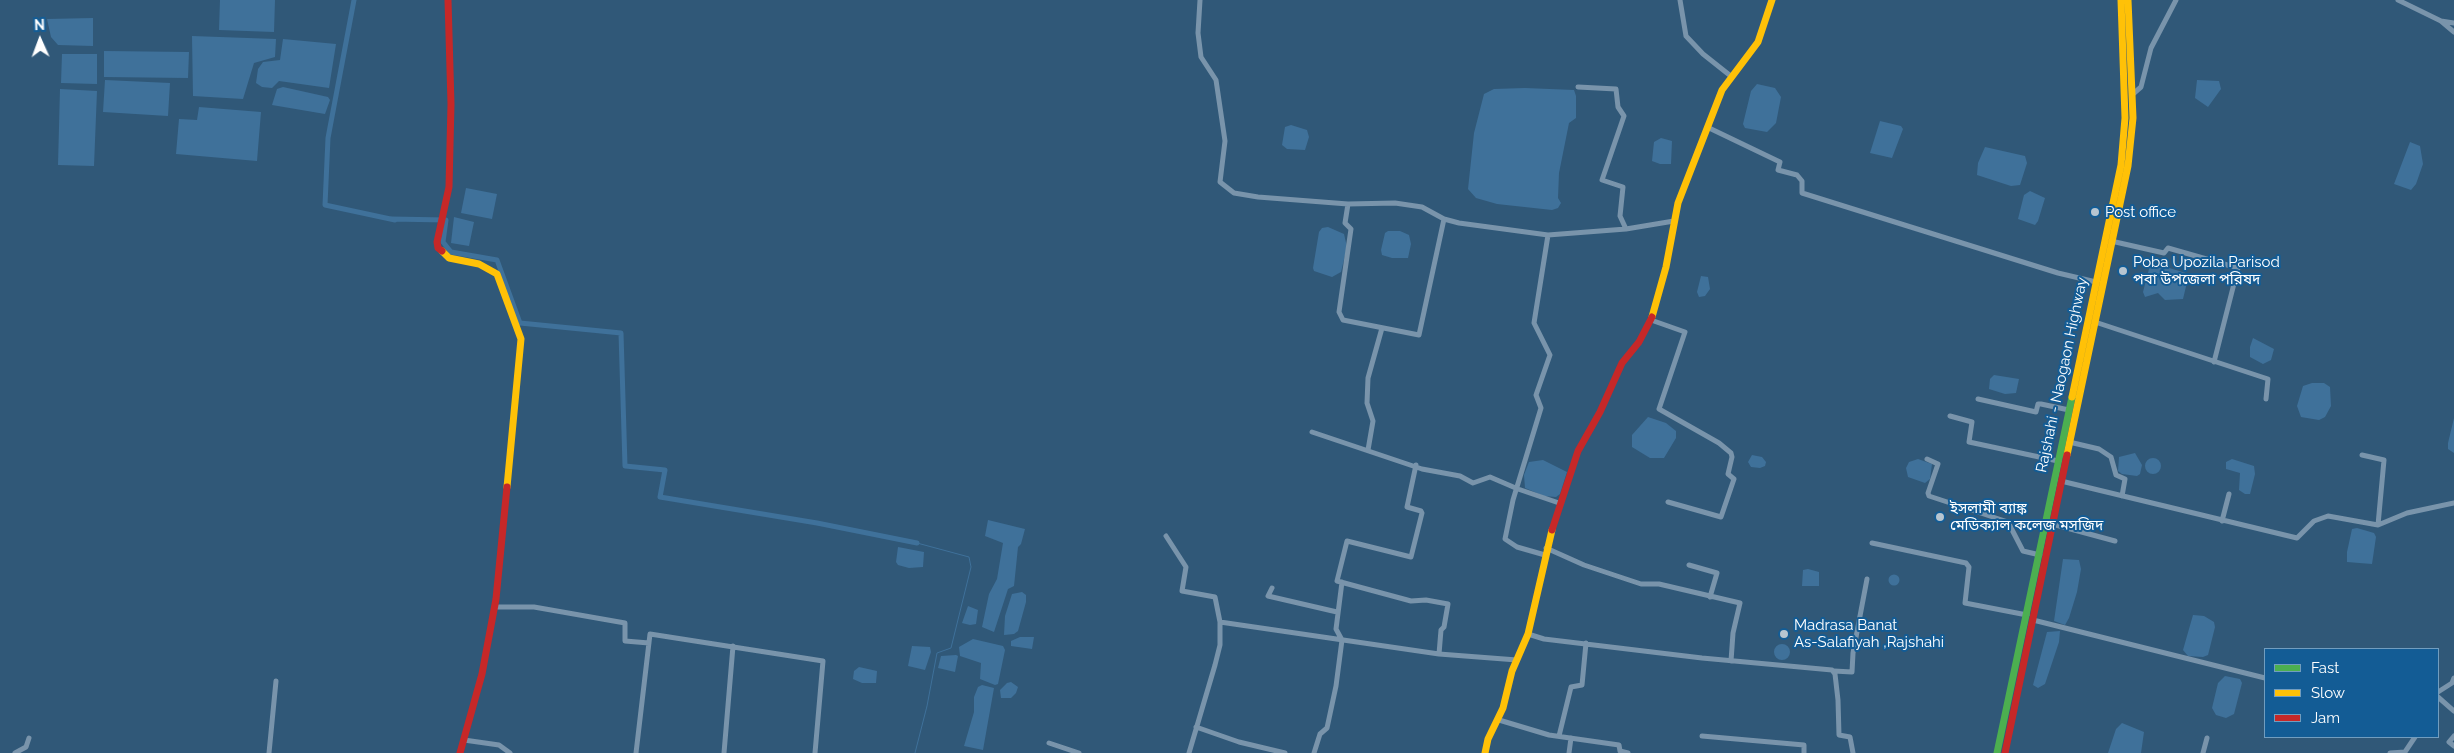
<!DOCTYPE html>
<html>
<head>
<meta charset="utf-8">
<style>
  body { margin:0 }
  #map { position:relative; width:2454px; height:753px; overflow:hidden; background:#305878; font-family:Raleway,sans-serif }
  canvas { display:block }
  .legend { position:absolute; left:2264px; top:648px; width:175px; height:90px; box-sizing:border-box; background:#135c95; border:1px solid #719dbf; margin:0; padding:6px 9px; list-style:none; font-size:15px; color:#fff }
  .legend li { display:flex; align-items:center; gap:10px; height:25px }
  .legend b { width:25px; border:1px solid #719dbf }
  .north { position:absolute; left:15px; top:15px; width:50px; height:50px; -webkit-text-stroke:4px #135c95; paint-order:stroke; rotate:358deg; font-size:14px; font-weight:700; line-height:20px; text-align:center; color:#fff }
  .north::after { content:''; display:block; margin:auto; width:18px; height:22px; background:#fff; clip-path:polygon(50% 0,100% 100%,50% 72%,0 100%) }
</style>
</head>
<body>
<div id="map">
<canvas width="2454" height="753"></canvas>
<ul class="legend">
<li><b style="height:6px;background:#4caf50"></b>Fast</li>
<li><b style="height:6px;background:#ffc107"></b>Slow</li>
<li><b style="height:6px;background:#c62828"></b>Jam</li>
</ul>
<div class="north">N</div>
</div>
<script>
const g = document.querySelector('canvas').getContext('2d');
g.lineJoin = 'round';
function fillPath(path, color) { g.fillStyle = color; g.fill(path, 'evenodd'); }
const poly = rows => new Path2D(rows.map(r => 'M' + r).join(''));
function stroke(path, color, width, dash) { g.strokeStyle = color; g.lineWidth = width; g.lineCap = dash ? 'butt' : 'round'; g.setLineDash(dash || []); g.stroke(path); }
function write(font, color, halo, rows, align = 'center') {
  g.font = font + ' Raleway,"Noto Sans Bengali",sans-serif'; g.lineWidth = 4; g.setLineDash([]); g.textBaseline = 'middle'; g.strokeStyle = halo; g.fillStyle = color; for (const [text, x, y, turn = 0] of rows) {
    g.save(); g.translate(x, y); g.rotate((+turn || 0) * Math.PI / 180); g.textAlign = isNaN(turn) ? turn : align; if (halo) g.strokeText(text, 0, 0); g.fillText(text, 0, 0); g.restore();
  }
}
fillPath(poly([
  [220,0,275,0,274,32,219,30],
  [93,18,93,46,58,45,51,37,47,19],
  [192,36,276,39,275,57,254,63,243,99,193,96],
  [283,39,336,44,329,88,279,81,272,88,262,87,256,83,258,69,263,62,280,60],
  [104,51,189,52,188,78,104,77],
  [62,54,97,54,97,84,61,83],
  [105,80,170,83,168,116,103,112],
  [2197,80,2219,81,2221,89,2208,107,2195,98],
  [1757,84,1775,88,1781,97,1776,123,1767,132,1745,128,1743,124,1751,91],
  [283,87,328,97,330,100,325,114,272,105,277,89],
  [1525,88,1574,90,1576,96,1576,118,1569,123,1559,173,1558,198,1561,203,1558,208,1552,210,1497,204,1476,198,1468,189,1474,133,1484,94,1494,89],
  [60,89,97,91,94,166,58,165],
  [199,107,261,112,257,161,176,154,179,119,197,120],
  [1880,121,1901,126,1903,129,1892,158,1870,153],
  [1291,125,1307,130,1309,137,1305,150,1287,149,1282,145,1285,127],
  [1661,138,1672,141,1671,164,1660,164,1652,161,1654,142],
  [2410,142,2420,146,2423,164,2416,184,2411,190,2394,184],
  [1985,147,2025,156,2027,163,2020,185,2011,186,1977,175,1978,163],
  [466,188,497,194,492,219,461,213],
  [2030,191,2045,198,2038,221,2035,225,2018,219,2024,195],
  [454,217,474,222,469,246,451,243],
  [1328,227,1344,234,1347,247,1341,272,1332,277,1314,271,1313,268,1319,232,1322,228],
  [1388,231,1400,231,1409,235,1411,244,1408,258,1392,258,1382,255,1381,250,1385,233],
  [2153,263,2189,274,2183,299,2165,300,2158,293,2145,297,2143,292,2150,265],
  [1701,276,1708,277,1710,289,1705,296,1699,297,1697,292],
  [2253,338,2274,349,2271,360,2263,364,2250,357,2250,347],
  [1994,375,2019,379,2016,393,2005,394,1989,389,1990,379],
  [2312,383,2324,383,2330,387,2331,406,2325,417,2319,420,2301,417,2297,406,2303,386],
  [1648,417,1666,423,1676,431,1676,438,1664,458,1650,458,1632,447,1632,435],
  [2454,418,2454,453,2448,449,2448,443],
  [2135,453,2142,465,2140,474,2137,476,2122,474,2118,471,2119,457],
  [1752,455,1762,457,1766,462,1765,466,1760,468,1751,467,1748,462],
  '2145 466a8 8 0 1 1 16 0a8 8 0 1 1-16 0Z',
  [1918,459,1932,464,1930,479,1925,483,1908,477,1906,468,1909,462],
  [2232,459,2254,466,2255,474,2250,494,2245,494,2239,490,2240,473,2226,469,2226,462],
  [1543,460,1567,472,1560,494,1556,497,1544,496,1525,488,1524,475,1529,462],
  [988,520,1025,529,1021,544,1018,547,1014,586,1008,589,994,632,982,627,989,594,997,579,1003,543,985,536],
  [2357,528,2374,533,2376,537,2372,564,2347,562,2347,552,2352,529],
  [898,547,924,552,923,567,909,568,898,565,896,562],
  [2063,559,2079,560,2081,569,2077,592,2069,618,2065,625,2054,621],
  [1808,569,1819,572,1819,586,1802,586,1803,570],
  '1888.5 580a5.5 5.5 0 1 1 11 0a5.5 5.5 0 1 1-11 0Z',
  [1022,592,1026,595,1026,602,1018,631,1014,634,1004,635,1005,616,1012,594],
  [968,606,978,610,976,624,970,625,962,623],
  [2193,615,2204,616,2214,622,2215,627,2208,655,2203,657,2188,656,2183,650],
  [2060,631,2059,642,2045,684,2038,688,2033,685,2047,632],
  [1020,637,1034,637,1032,649,1011,646,1011,641],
  [973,639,1003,646,1005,650,998,684,995,685,980,679,981,663,960,656,959,647],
  '1774 652a8 8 0 1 1 16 0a8 8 0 1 1-16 0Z',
  [912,646,930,647,931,652,925,670,908,666],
  [956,655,958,656,955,672,938,668,941,656],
  [859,667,877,671,876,683,862,683,853,679,854,671],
  [2225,676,2240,679,2242,683,2234,714,2226,718,2216,715,2212,708,2218,683],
  [1011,682,1018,687,1016,693,1011,698,1001,698,1000,690,1007,683],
  [982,685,994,688,983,750,964,746,974,712,974,697,978,687],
  [2122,723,2144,732,2141,753,2108,753,2116,729]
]), '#3f719a');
stroke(poly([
  [915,753,927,706,937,653,951,648,971,567,969,557,917,543]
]), '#3f719a', 1);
stroke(poly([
  [354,0,328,138,325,205,395,220],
  [391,219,446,220,443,242,451,252,497,260,520,323,621,333,625,466,665,470,660,497,817,523,917,543]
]), '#3f719a', 5);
stroke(poly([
  [1200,0,1198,33,1201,57,1216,80,1225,141,1220,182,1234,193,1258,197,1348,204,1395,203,1422,207,1444,219,1459,223,1548,235,1626,229,1674,221],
  [1680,0,1686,36,1703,54,1732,77],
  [2398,0,2441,21,2454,32],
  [2441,21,2454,23],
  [1578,87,1616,89,1618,107,1624,116,1602,180,1623,187,1620,216,1626,229],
  [2133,94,2141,87,2151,48,2176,0],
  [1707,127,1780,162,1778,170,1797,175,1802,181,1802,193,2058,273,2096,282],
  [1348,204,1345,223,1351,229,1339,312,1343,320,1419,335,1444,219],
  [2111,241,2164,253,2168,248,2238,268,2214,362],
  [1651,320,1685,332,1659,409,1719,443,1731,453,1732,457,1728,474,1734,479,1721,517,1668,502],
  [2095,322,2268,379,2266,399],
  [1978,399,2036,412,2038,404,2041,404,2069,410],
  [1950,416,1972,422,1969,442,2058,461],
  [1312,432,1422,469,1460,476,1473,483,1490,477,1518,489,1559,503],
  [2069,442,2099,449,2111,457,2116,475,2125,479,2122,496],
  [1368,450,1373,421,1367,403,1368,378,1382,328],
  [2362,455,2384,460,2378,525],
  [1927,459,1938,464,1928,493,1929,496,2008,522,2023,551,2040,555],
  [1416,465,1407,507,1421,511,1422,513,1411,557,1347,541,1337,581,1411,601,1426,600,1448,604,1444,627,1441,630,1439,654],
  [2061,481,2297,538,2314,521,2328,516,2378,525,2407,513,2454,503],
  [2222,521,2229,494],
  [2052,524,2115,541],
  [1166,536,1186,567,1182,591,1215,597,1220,622],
  [1872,543,1966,563,1969,567,1965,603,2027,615],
  [1546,548,1584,565,1641,584,1659,584,1740,603,1733,633,1731,661],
  [1545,555,1517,547,1505,539,1513,500,1541,408,1536,395,1550,355,1534,323,1548,235],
  [1689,565,1717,573,1710,597],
  [1272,588,1268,596,1337,612],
  [494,607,534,607,625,623,625,641,649,643],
  [2033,620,2265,678],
  [1528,634,1544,639,1702,658,1832,670,1835,674,1838,700,1839,735,1850,737,1853,753],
  [1834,671,1852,672,1853,653,1867,579],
  [2438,692,2452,683,2454,678],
  [2438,697,2454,711],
  [1499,720,1549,735,1619,745,1620,751,1628,753],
  [1196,727,1239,742,1285,753],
  [1559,736,1571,687,1582,685,1586,643],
  [1702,736,1804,745,1804,753],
  [2454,736,2449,742,2454,746],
  [464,740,499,745,510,753],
  [1049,743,1079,753],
  [15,753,26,747,29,738],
  [269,753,276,681],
  [636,753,650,634,823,661,815,753],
  [724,753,733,646],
  [1189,753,1215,665,1220,645,1220,622,1439,654,1517,660],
  [1314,753,1320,734,1327,728,1336,686,1342,640,1336,629,1342,582],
  [1569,753,1571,738],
  [2203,753,2207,738],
  [2390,753,2405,752,2415,737]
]), '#7994ab', 5);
stroke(poly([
  [1997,753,2072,397]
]), '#4caf50', 7);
stroke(poly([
  [442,251,449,258,479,264,497,274,521,339,507,487],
  [1652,317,1666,267,1678,203,1722,90,1758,42,1772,0],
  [2072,397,2121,165,2125,118,2121,0],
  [2067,455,2128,166,2133,118,2128,0],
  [1485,753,1488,739,1503,708,1512,671,1528,634,1552,530]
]), '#ffc107', 7);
stroke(poly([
  [442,251,438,248,437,242,449,187,451,104,448,0],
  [1552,530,1578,451,1600,412,1622,363,1639,342,1652,317],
  [460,753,482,674,496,599,507,487],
  [2005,753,2067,455]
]), '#c62828', 7);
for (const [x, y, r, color] of [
  [2095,212,5,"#b7c5d0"],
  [2123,271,5,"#b7c5d0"],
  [1940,517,5,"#b7c5d0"],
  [1784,634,5,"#b7c5d0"]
]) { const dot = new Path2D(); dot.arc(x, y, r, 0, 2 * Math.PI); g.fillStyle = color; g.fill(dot); stroke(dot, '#135c95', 2); }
write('15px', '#fff', '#135c95', [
  ["Post office",2105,212],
  ["Poba Upozila Parisod",2133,262],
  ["পবা উপজেলা পরিষদ",2133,279],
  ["ইসলামী ব্যাঙ্ক",1950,508],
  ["মেডিক্যাল কলেজ মসজিদ",1950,525],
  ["Madrasa Banat",1794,625],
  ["As-Salafiyah ,Rajshahi",1794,642]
], 'left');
write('15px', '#fff', '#135c95', [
  ["Rajshahi - Naogaon Highway",2062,375,-78]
]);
</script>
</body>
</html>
